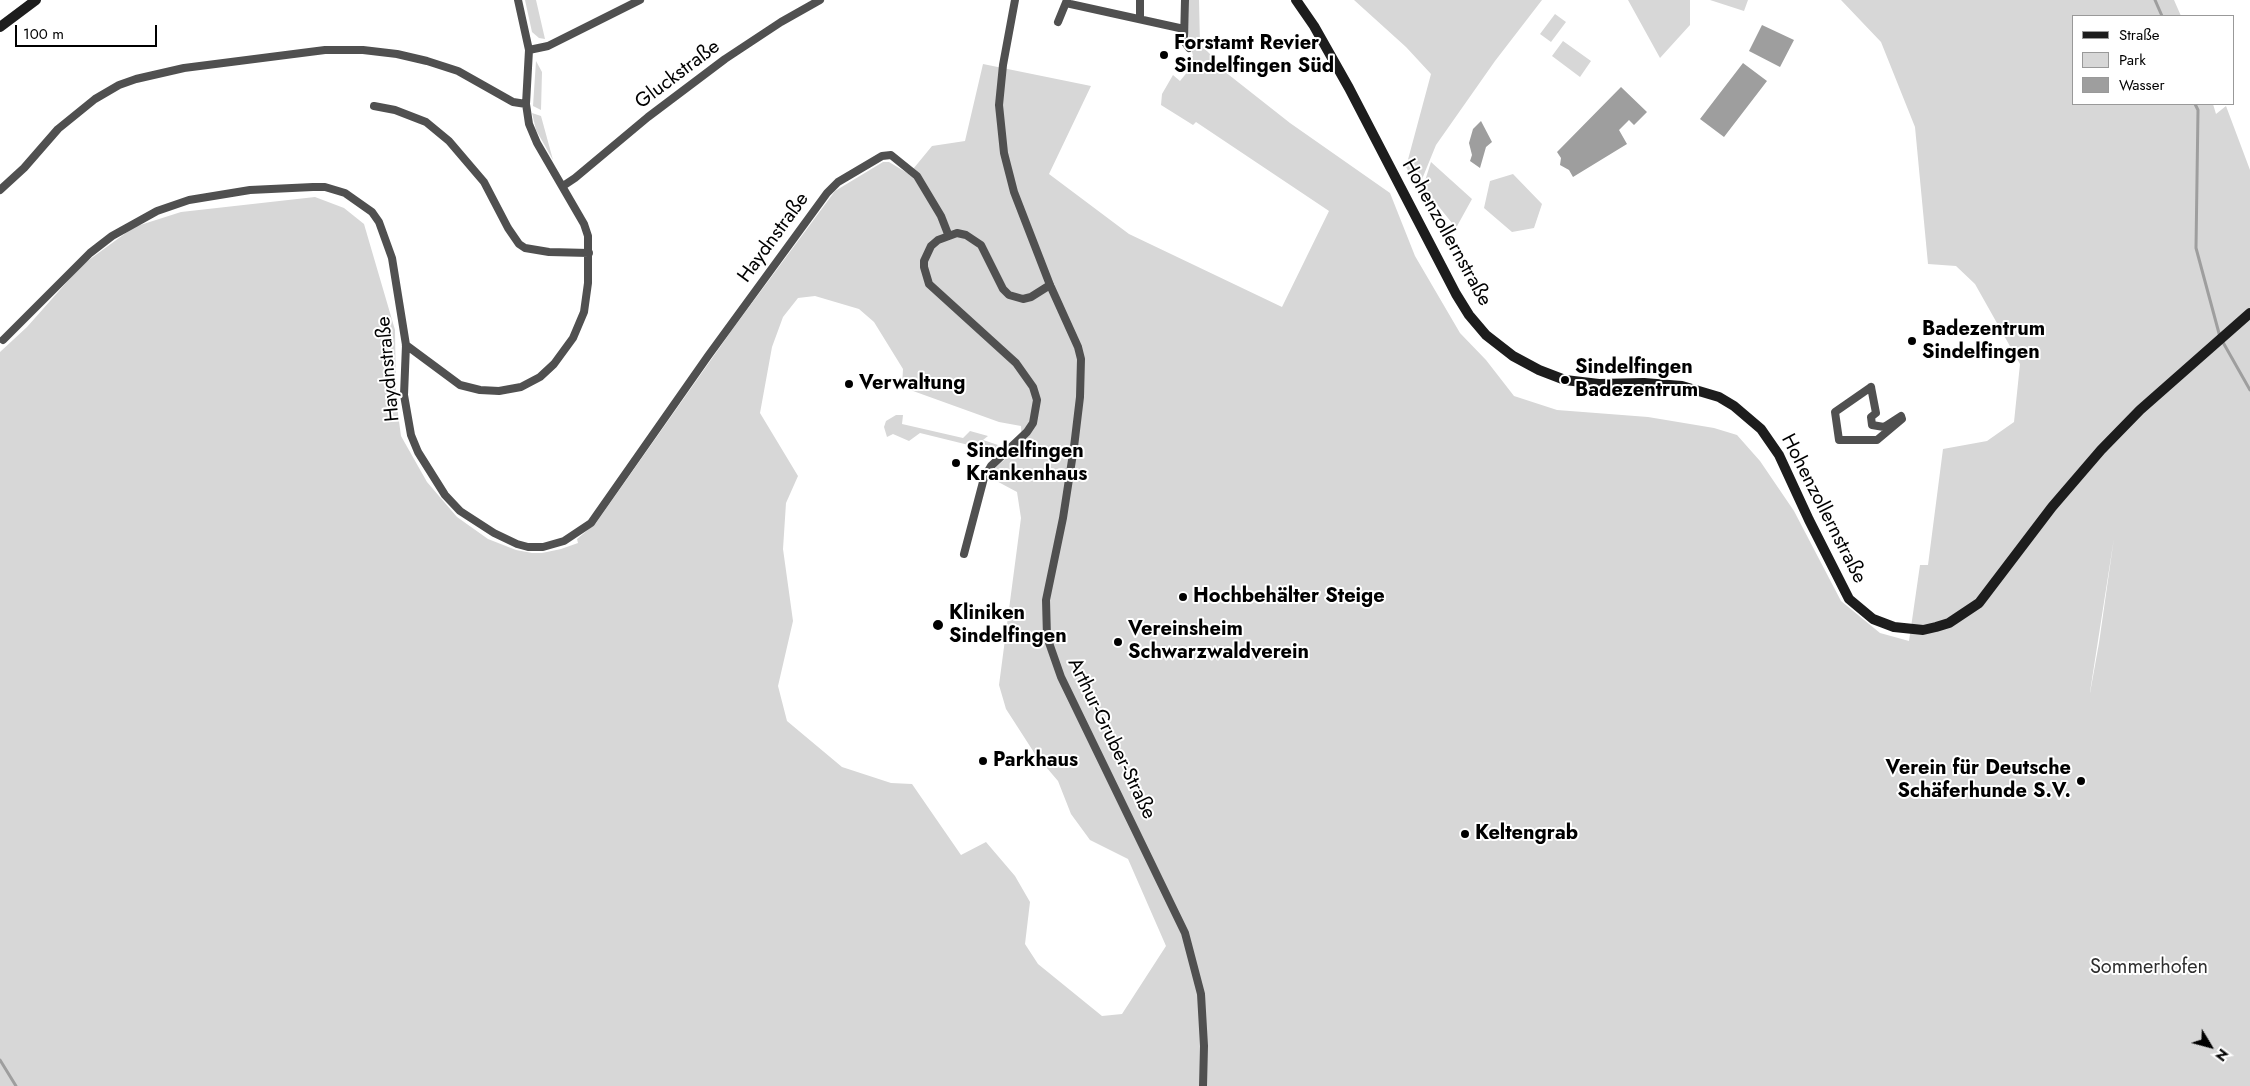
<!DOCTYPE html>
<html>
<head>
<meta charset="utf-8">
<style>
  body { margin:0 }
  #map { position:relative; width:2250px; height:1086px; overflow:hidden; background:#fff; font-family:Jost,sans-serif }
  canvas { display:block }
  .legend { position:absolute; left:2072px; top:15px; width:162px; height:90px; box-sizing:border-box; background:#fff; border:1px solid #999; margin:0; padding:6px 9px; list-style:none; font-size:15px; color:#000 }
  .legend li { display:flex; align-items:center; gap:10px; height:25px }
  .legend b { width:25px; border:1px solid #999 }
  .north { position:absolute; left:2185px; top:1021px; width:50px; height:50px; -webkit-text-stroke:4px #fff; paint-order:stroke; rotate:127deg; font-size:14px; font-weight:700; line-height:20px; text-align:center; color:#000 }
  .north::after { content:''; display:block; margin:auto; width:18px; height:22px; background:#000; clip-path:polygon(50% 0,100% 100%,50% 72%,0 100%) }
  .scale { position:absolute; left:15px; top:25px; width:142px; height:22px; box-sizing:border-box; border:2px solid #000; border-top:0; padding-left:6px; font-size:15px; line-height:18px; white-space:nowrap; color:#000; -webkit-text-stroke:4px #fff; paint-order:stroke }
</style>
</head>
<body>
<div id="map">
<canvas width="2250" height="1086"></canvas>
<ul class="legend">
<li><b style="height:6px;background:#1d1d1d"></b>Straße</li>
<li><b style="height:14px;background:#d7d7d7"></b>Park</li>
<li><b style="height:14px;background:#9e9e9e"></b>Wasser</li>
</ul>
<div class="north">N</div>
<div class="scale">100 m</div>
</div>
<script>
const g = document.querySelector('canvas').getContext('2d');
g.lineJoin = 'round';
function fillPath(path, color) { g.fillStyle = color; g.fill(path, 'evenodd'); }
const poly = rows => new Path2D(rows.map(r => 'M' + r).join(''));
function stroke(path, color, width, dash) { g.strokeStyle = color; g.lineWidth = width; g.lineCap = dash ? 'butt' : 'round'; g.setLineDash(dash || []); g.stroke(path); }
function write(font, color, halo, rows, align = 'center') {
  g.font = font + ' Jost,sans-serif'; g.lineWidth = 4; g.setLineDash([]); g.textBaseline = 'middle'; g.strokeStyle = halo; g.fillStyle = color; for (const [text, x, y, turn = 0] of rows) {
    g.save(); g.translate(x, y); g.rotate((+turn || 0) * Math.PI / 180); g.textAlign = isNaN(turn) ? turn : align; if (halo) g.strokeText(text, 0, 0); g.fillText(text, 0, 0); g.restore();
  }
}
fillPath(poly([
  [525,0,536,0,545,39,539,38,532,32],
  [1189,0,1199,0,1200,44,1212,56,1210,60,1290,123,1390,193,1415,256,1460,333,1486,360,1514,396,1557,410,1648,417,1714,428,1737,435,1760,461,1794,511,1841,601,1880,633,1909,641,1920,565,1928,565,1943,449,1987,441,2014,422,2020,364,1975,284,1956,266,1928,264,1915,127,1881,42,1841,0,2174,0,2181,16,2074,16,2074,104,2213,104,2216,114,2226,106,2250,170,2250,1086,0,1086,0,352,27,327,82,265,134,227,181,212,315,197,344,208,364,224,395,330,396,399,401,436,427,482,457,517,488,539,516,550,532,553,542,553,561,549,578,543,577,539,596,523,732,330,835,191,883,162,889,162,909,174,932,146,965,141,983,64,1091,86,1049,174,1129,234,1282,307,1329,211,1196,122,1193,125,1161,105,1162,94,1173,75,1180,81,1193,65,1186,60,1193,56,1188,33],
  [815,296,859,309,874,322,903,369,902,387,999,422,1021,426,1022,445,997,466,989,477,1017,492,1021,518,999,685,1006,709,1035,754,1058,781,1071,814,1090,840,1128,859,1166,946,1122,1014,1102,1016,1038,964,1025,944,1030,902,1015,876,986,842,961,855,912,784,891,783,842,767,787,721,778,686,793,621,783,549,786,503,798,476,760,413,772,347,783,317,798,298],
  [2114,538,2099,643,2090,693,2090,692],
  [1354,0,1542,0,1495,61,1436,145,1418,189,1406,167,1431,74,1406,47],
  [1628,0,1690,0,1690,25,1660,58],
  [1710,0,1748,0,1744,11],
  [1555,14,1566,22,1551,42,1540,34],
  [1563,41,1591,61,1580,77,1552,56],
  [536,61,542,72,541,110,533,106],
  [532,113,541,116,553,160,536,130],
  [1431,162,1472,199,1456,228,1423,187],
  [1513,174,1542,204,1534,228,1512,232,1484,208,1490,181],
  [896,415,903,415,902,424,963,438,970,431,988,436,983,440,998,445,993,451,920,433,909,441,893,434,887,437,884,427,886,421]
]), '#d7d7d7');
fillPath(poly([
  [1762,25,1794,40,1780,67,1749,51],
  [1743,63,1767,81,1724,137,1700,119],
  [1621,87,1647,112,1634,125,1629,120,1619,130,1627,144,1573,177,1569,170,1560,165,1561,158,1557,152],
  [1481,121,1492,142,1486,147,1480,168,1470,161,1472,155,1469,143,1473,129]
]), '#9e9e9e');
stroke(poly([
  [2155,0,2162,16],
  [2195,104,2198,110,2196,248,2220,337,2250,390],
  [0,1060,16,1086]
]), '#9e9e9e', 3);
stroke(poly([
  [1015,0,1003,65,999,105,1004,153,1014,192,1050,285,1078,347,1081,359,1080,397,1074,447,1063,518,1046,600,1047,637,1061,677,1185,933,1201,994,1204,1046,1203,1086],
  [1140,0,1140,19],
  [1185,0,1184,41,1189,48],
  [1066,3,1184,29],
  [1058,22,1067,0],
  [529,50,548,46,640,0],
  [374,106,395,110,426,122,449,141,484,182,508,228,519,244,525,248,549,252,589,253],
  [563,186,575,178,648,117,725,59,781,22,820,0],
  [0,190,24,168,58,129,95,99,119,85,136,79,184,68,325,50,363,50,397,54,427,61,458,71,513,102,526,104],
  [3,340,90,253,112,236,157,211,189,200,250,190,313,187,325,187,345,193,372,212,379,222,392,258,406,345,404,395,411,435,418,452,445,495,460,511,494,533,517,544,528,547,543,547,564,541,591,523,708,356,827,193,838,182,882,156,891,155,917,176,941,216,948,234],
  [406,345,460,385,480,390,499,391,521,387,540,377,554,364,573,338,584,312,588,283,588,236,584,224,537,143,529,124,526,104,529,50,518,0],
  [1871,387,1876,413,1871,417,1872,425,1884,427,1901,416,1902,419,1877,440,1839,440,1835,412,1871,387],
  [964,554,984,478,991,466,1027,432,1033,423,1037,400,1033,387,1016,363,929,284,924,267,924,261,931,246,938,240,957,233,966,235,981,245,1003,289,1009,295,1023,299,1031,297,1050,285]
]), '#505050', 8);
stroke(poly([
  [1296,0,1314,26,1349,88,1456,294,1469,315,1486,335,1513,356,1539,370,1565,380,1599,384,1644,383,1682,386,1719,397,1734,406,1761,429,1779,455,1809,520,1849,599,1873,619,1894,627,1923,630,1936,627,1949,623,1979,603,2052,507,2101,450,2140,410,2250,313],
  [0,27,36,0]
]), '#1d1d1d', 10);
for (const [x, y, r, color] of [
  [1164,55,5,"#000"],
  [1912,341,5,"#000"],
  [1565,380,5,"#000"],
  [849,384,5,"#000"],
  [956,463,5,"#000"],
  [1183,597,5,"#000"],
  [938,625,6,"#000"],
  [1118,642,5,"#000"],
  [983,761,5,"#000"],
  [2081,781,5,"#000"],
  [1465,834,5,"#000"]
]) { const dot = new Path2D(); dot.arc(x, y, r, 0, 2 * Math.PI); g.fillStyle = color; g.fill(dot); stroke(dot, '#fff', 2); }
write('bold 20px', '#000', '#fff', [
  ["Forstamt Revier",1174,44],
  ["Sindelfingen Süd",1174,67],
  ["Badezentrum",1922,330],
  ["Sindelfingen",1922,353],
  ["Sindelfingen",1575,368],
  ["Badezentrum",1575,391],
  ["Verwaltung",859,384],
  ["Sindelfingen",966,452],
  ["Krankenhaus",966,475],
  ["Hochbehälter Steige",1193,597],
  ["Kliniken",949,614],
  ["Sindelfingen",949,637],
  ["Vereinsheim",1128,630],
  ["Schwarzwaldverein",1128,653],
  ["Parkhaus",993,761],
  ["Verein für Deutsche",2071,769,"right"],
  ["Schäferhunde S.V.",2071,792,"right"],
  ["Keltengrab",1475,834]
], 'left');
write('20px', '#000', '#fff', [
  ["Gluckstraße",678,75,-37],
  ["Hohenzollernstraße",1446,233,61],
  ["Haydnstraße",774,238,-54],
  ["Haydnstraße",389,369,-95],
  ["Hohenzollernstraße",1823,509,63],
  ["Arthur-Gruber-Straße",1111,739,64]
]);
write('20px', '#2e2e2e', '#fff', [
  ["Sommerhofen",2149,968]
]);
</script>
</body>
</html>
